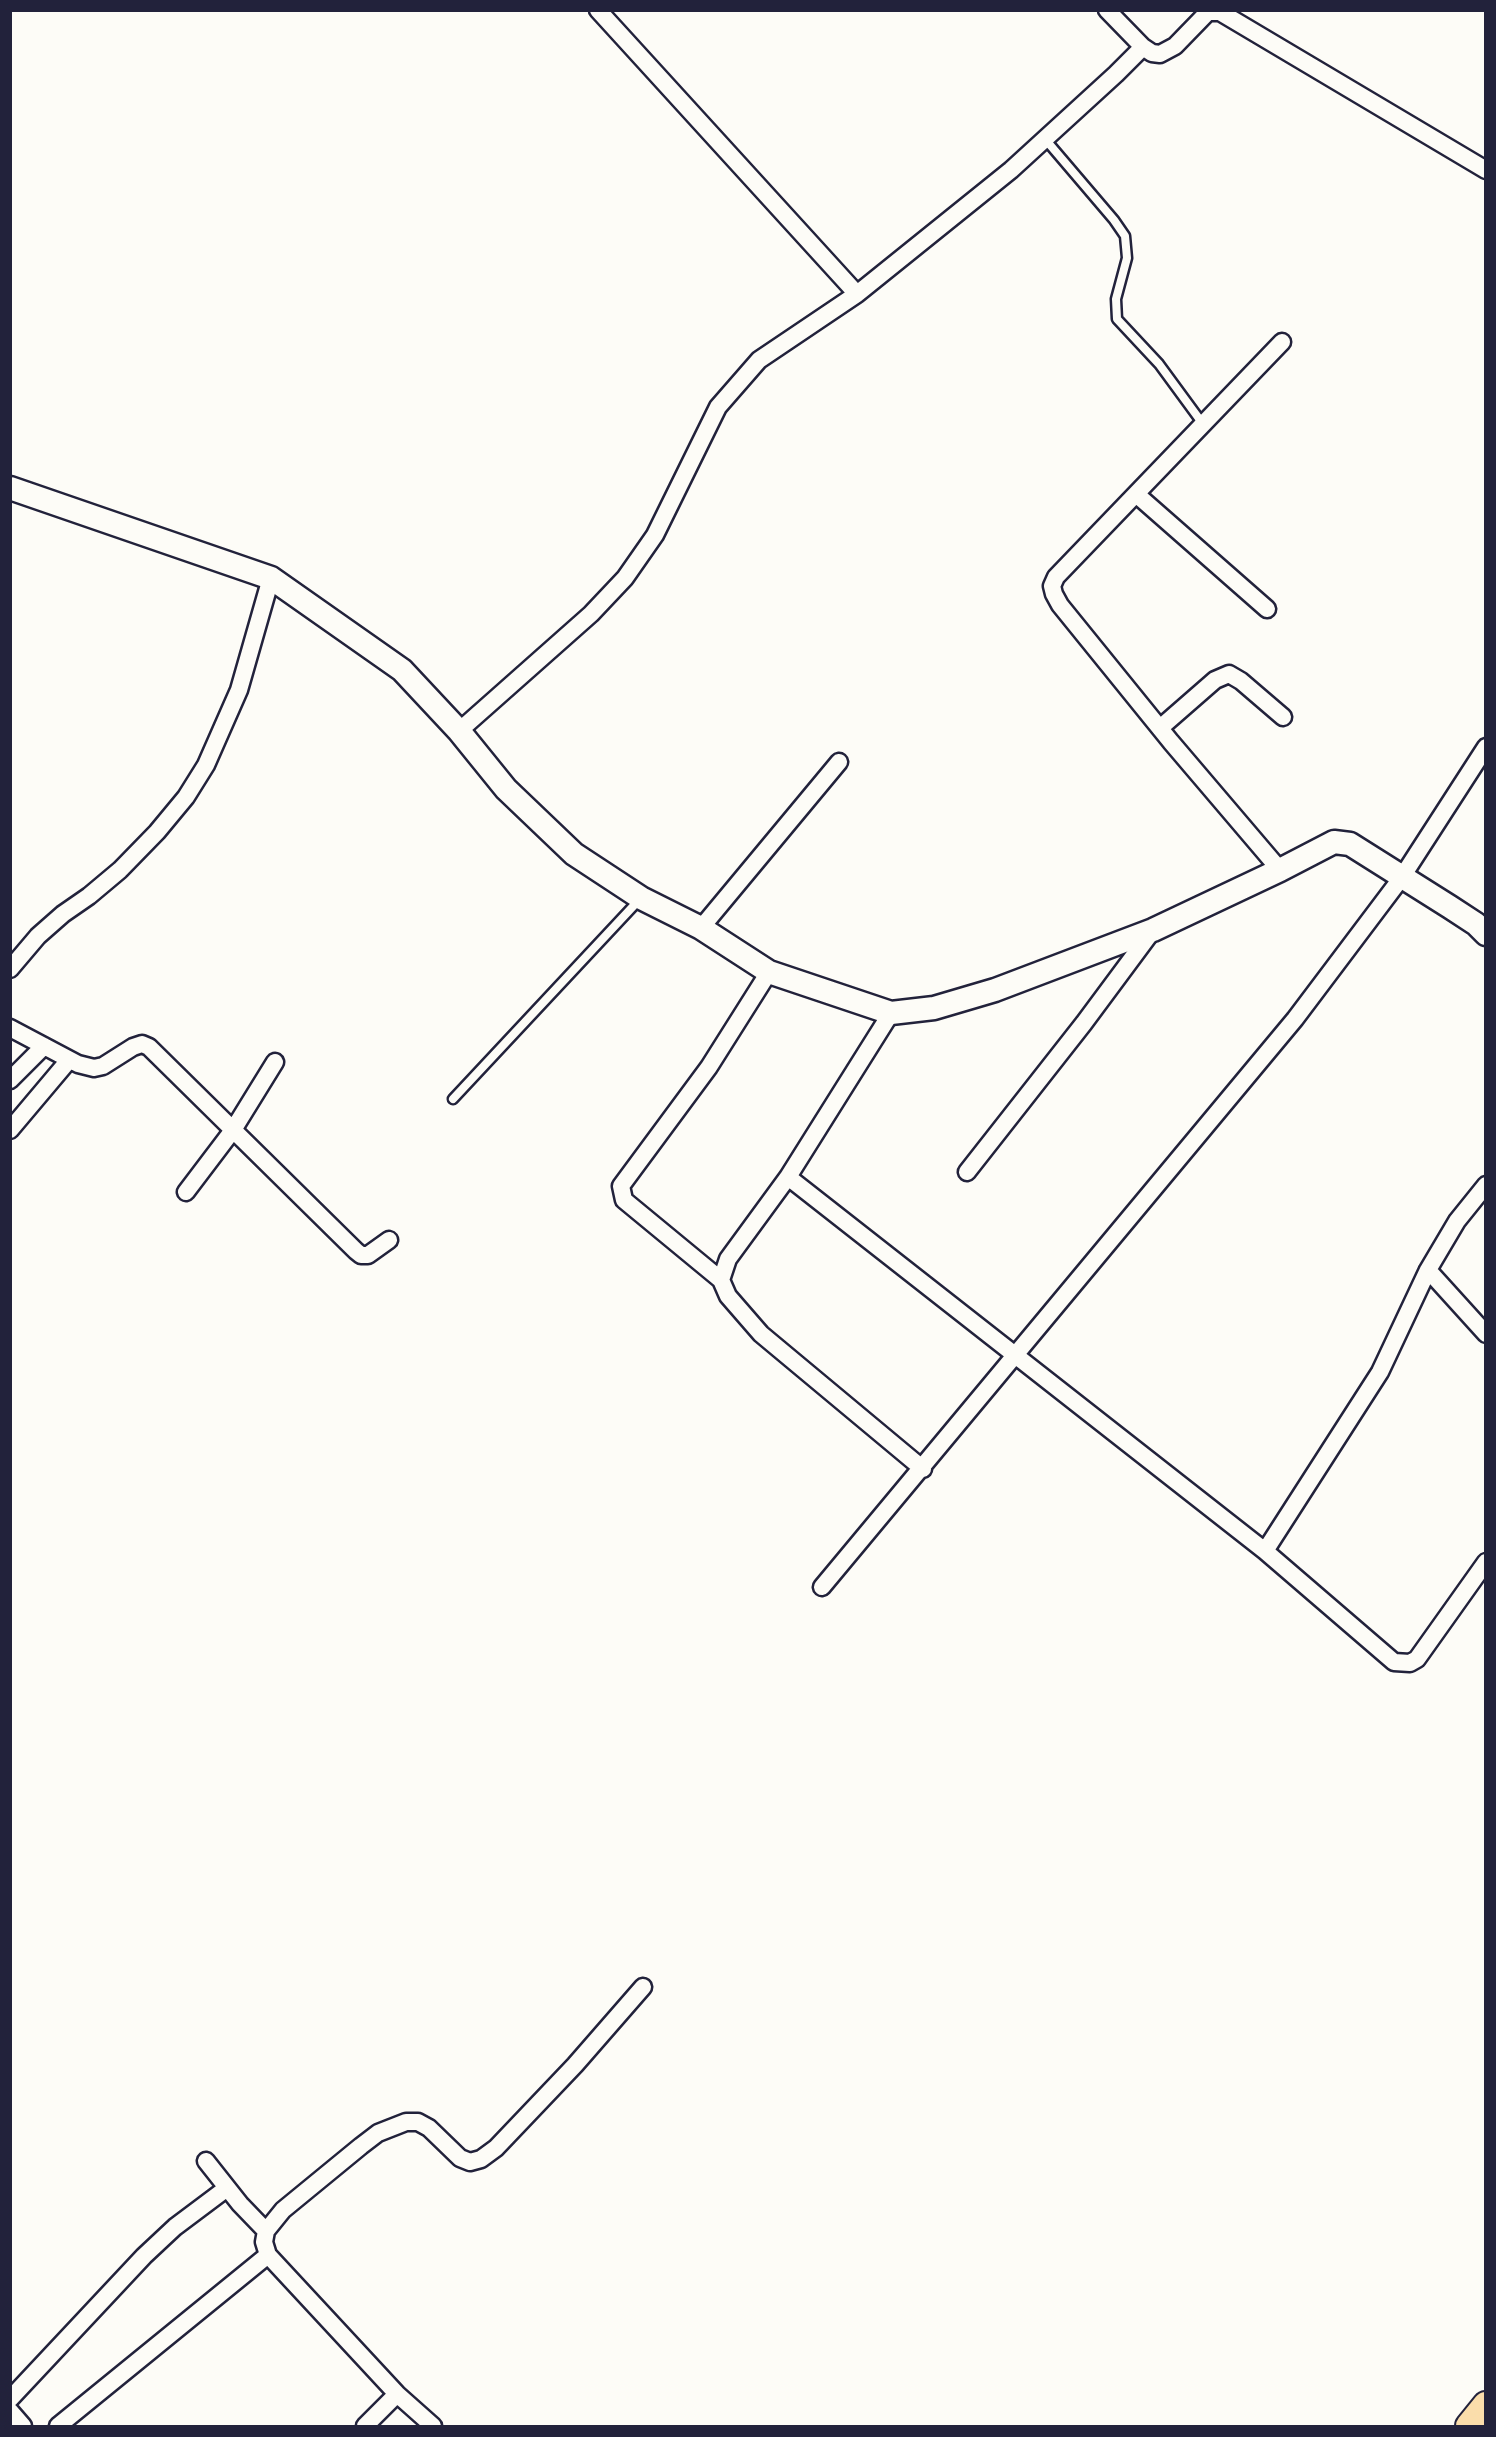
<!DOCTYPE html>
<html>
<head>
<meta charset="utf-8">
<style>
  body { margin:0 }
  #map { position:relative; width:1496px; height:2437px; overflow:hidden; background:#fdfcf7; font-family:"Patrick Hand",sans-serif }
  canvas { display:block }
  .frame { position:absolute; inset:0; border:12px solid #22223b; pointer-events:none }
</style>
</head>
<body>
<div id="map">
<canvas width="1496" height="2437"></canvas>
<div class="frame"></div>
</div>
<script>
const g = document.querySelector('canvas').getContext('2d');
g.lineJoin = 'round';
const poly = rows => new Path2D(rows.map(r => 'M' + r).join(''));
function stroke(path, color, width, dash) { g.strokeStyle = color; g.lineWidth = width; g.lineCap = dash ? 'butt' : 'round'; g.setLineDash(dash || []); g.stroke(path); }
const lane = poly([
  [1045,139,1114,220,1125,236,1127,258,1116,299,1117,319,1159,364,1203,424],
  [453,1099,639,900]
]);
const street = poly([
  [598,10,857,294],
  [1107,10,1143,47,1152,53,1160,54,1175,46,1208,12,1220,12,1486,170],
  [1136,494,1267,609],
  [1160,728,1215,680,1229,674,1241,681,1283,717],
  [459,731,591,614,625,578,655,535,718,407,759,360,857,294,1011,170,1116,74,1143,47],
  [1280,870,1171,742,1060,605,1054,594,1052,586,1056,577,1282,342],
  [701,928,839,762],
  [10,969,38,936,63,914,89,896,120,870,157,832,186,797,206,765,239,690,271,578],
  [891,1013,788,1177,728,1259,721,1280,728,1296,761,1334,923,1469],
  [10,1028,78,1064,94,1068,103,1066,133,1047,142,1044,149,1047,356,1251,361,1255,368,1255,389,1240],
  [10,1080,44,1046],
  [10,1130,69,1060],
  [967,1172,1084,1023,1153,930],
  [788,1177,1265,1551,1394,1662,1410,1663,1417,1659,1486,1562],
  [186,1192,233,1130,275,1062],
  [1428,1270,1486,1334],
  [721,1280,624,1200,621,1186,709,1067,769,972],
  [1265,1551,1380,1372,1428,1270,1457,1221,1486,1185],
  [822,1587,1295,1019,1402,877,1486,747],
  [206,2161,240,2204,266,2231],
  [10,2399,144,2256,175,2227,227,2188],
  [10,2411,23,2426],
  [58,2426,268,2255],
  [365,2426,397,2394],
  [433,2426,397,2394,268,2255,264,2242,266,2231,283,2210,361,2146,378,2133,406,2122,418,2122,429,2128,460,2158,470,2162,481,2159,496,2148,575,2065,643,1987]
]);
const secondary = poly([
  [10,488,271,578,402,670,459,731,506,789,574,854,641,898,701,928,769,972,891,1013,934,1008,995,990,1153,930,1280,870,1334,842,1350,844,1450,907,1476,924,1486,934]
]);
const primary = poly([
  [1469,2426,1486,2405]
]);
stroke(lane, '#22223b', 13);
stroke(street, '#22223b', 21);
stroke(secondary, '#22223b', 27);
stroke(primary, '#22223b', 30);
stroke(lane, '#fdfcf7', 8);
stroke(street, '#fdfcf7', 16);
stroke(secondary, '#fdfcf7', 22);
stroke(primary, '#faddab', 26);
</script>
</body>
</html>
